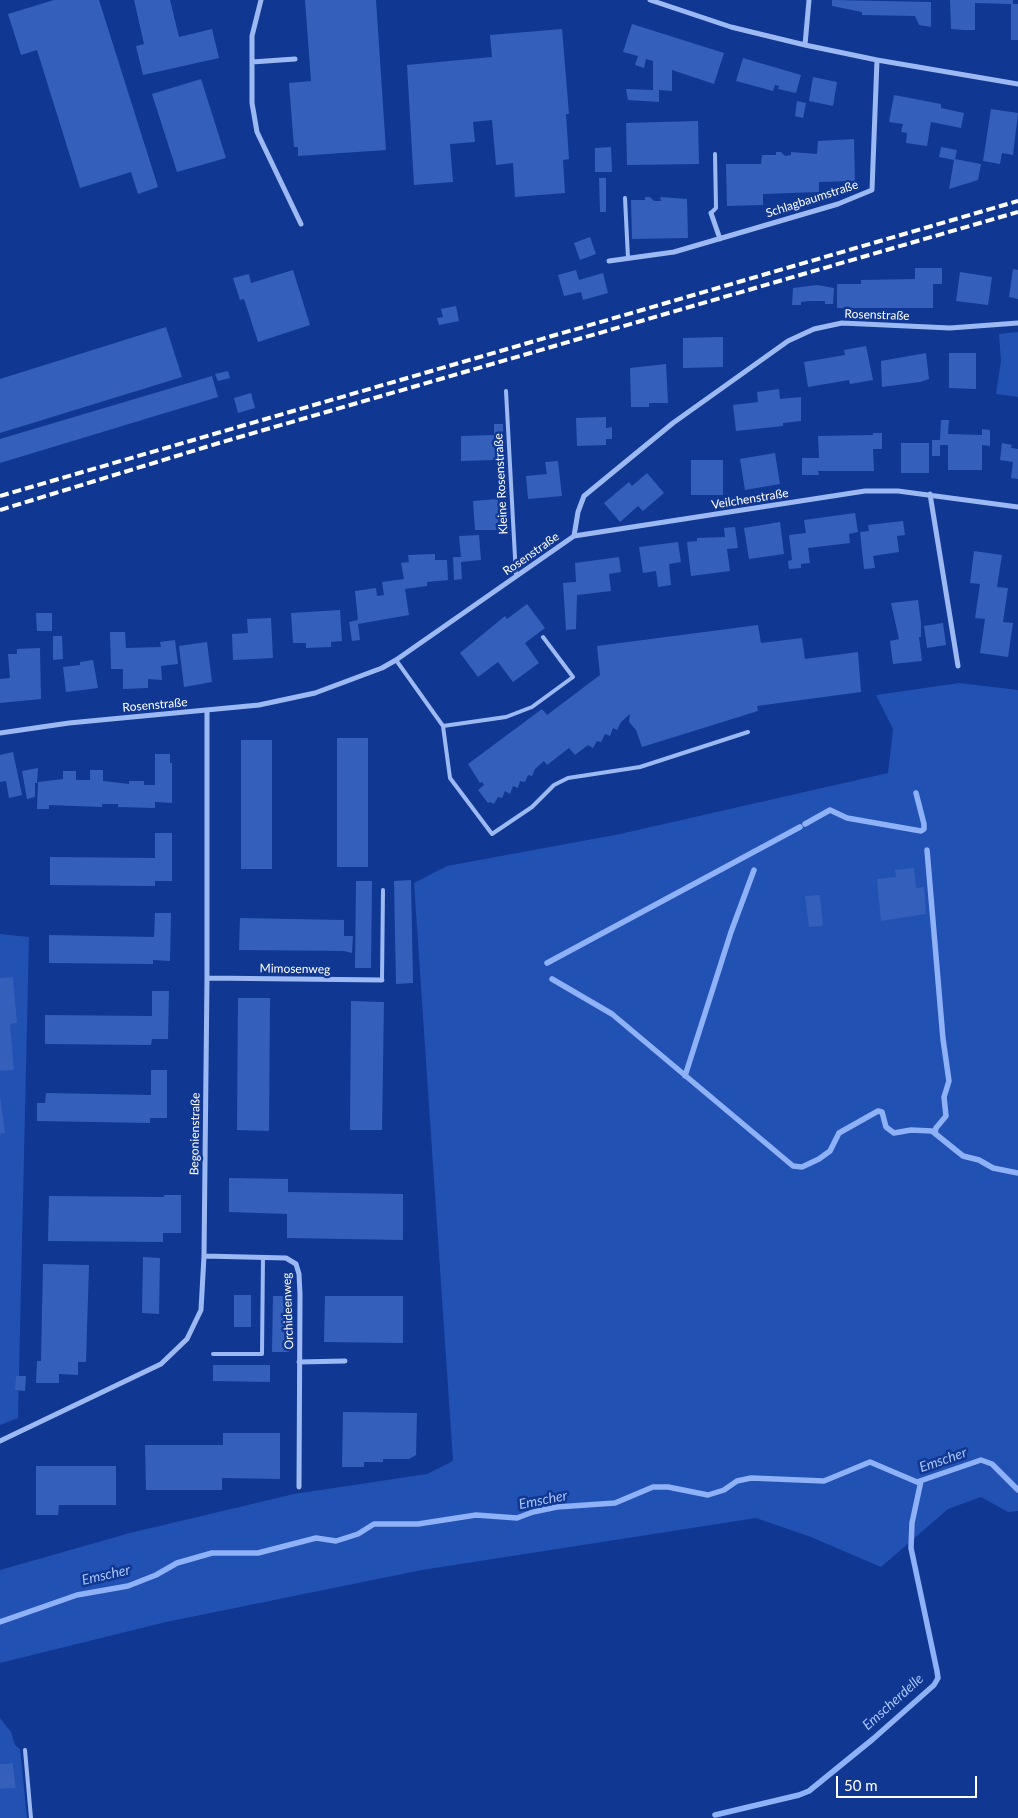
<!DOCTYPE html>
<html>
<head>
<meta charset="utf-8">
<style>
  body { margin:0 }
  #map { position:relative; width:1018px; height:1818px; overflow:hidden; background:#103893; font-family:Lato,sans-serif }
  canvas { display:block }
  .scale { position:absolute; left:836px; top:1776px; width:141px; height:22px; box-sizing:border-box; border:2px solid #fff; border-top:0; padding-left:6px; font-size:15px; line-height:18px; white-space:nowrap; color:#fff; -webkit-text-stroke:4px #103893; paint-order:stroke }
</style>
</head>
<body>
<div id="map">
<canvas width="1018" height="1818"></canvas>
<div class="scale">50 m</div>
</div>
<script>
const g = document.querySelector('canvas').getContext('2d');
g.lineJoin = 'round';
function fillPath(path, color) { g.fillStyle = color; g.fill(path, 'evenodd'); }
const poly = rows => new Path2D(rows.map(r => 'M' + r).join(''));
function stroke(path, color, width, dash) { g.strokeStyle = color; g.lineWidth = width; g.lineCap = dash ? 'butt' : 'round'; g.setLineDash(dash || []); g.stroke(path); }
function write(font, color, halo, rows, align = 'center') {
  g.font = font + ' Lato,sans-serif'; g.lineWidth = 5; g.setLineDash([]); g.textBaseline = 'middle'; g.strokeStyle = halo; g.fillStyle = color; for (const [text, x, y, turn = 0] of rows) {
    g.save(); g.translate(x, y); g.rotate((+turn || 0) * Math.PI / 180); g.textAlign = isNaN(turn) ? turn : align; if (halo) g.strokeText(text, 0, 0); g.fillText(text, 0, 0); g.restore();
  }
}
fillPath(poly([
  [1018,332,1018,397,996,394,1001,361,999,334],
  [959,683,1018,690,1018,1511,1008,1512,981,1497,948,1509,881,1567,811,1537,756,1518,422,1570,166,1622,0,1663,0,1570,130,1533,294,1494,427,1474,453,1461,414,883,447,866,620,834,888,773,893,729,876,695],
  [0,934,29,937,18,1418,0,1425],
  [0,1718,11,1732,15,1745,20,1749,27,1818,0,1818,0,1789,16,1787,13,1763,0,1764]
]), '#2151b3');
stroke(poly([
  [805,824,830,810,847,818,921,831,924,829,924,824,916,793],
  [927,850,943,1039,949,1081,944,1097,946,1116,936,1128,935,1133],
  [547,963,800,827],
  [552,979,612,1014,793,1166,802,1167,819,1159,830,1151,839,1133,878,1111,882,1112,886,1127,894,1133,911,1130,932,1131,963,1156,979,1160,993,1168,1018,1173],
  [685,1076,731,932,754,870],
  [0,1622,77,1595,128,1586,156,1575,177,1563,212,1553,258,1553,316,1538,336,1541,358,1534,374,1524,418,1524,476,1515,517,1518,533,1512,557,1507,615,1503,653,1487,668,1487,708,1495,724,1490,737,1481,751,1478,824,1481,870,1462,917,1482,981,1460,992,1464,1018,1490],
  [715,1815,799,1795,809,1791,873,1739,934,1685,938,1678,937,1671,911,1548,912,1523,921,1481]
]), '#8eb1f7', 5.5);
fillPath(poly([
  [54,0,99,0,158,187,138,194,131,172,80,188,37,50,21,55,8,14],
  [134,0,170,0,179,37,212,29,219,58,143,75,136,46,144,44],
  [305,0,376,0,386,150,298,156,298,147,294,147,289,83,311,81],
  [832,0,931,2,931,27,919,25,915,16,862,15,862,12,832,6],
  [950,0,1013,0,1013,4,1018,4,1018,40,1011,40,1011,4,975,3,975,30,964,30,951,29],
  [632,24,724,53,714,84,672,70,672,91,659,90,659,102,628,100,626,89,653,90,653,61,646,59,644,68,635,65,638,56,623,52],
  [562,29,569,114,566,114,569,159,563,160,565,193,515,197,513,163,496,165,492,120,473,122,475,142,450,144,453,182,414,185,407,65,492,57,490,35],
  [743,58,801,75,796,93,778,89,779,86,775,85,773,91,736,81],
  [813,77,837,82,833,106,809,101],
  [201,79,226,158,177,172,152,94],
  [894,95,941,104,941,108,964,113,961,128,931,122,927,146,906,143,907,133,901,132,903,124,889,122],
  [797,101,806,103,803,118,795,116],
  [991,109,1018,113,1013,155,1002,153,1000,164,983,161],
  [698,121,699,164,627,165,626,123],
  [854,139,855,181,819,182,819,192,763,194,763,205,727,206,726,164,761,164,762,155,776,155,776,152,781,152,785,156,791,155,791,152,817,154,818,141],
  [611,147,612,172,595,172,595,148],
  [941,147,957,150,955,159,981,164,978,180,949,189,954,160,939,157],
  [599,178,606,178,606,212,600,212],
  [645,197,650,197,654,201,661,201,660,197,687,199,688,238,632,239,631,200,645,200],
  [590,237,596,254,580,260,574,243],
  [915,268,942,268,942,284,933,284,933,308,837,308,837,284,861,284,861,280,915,279],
  [1013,269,1018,270,1018,299,1009,297],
  [293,270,310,325,258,342,244,299,240,300,233,278,249,274,251,283],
  [576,270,579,280,603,273,608,293,583,300,581,292,564,296,558,275],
  [960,272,992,277,988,305,956,301],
  [817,285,834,288,833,304,825,304,825,301,809,301,801,302,801,305,792,305,793,288],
  [456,306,459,321,439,325,437,318,443,317,441,309],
  [166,327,182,377,0,433,0,379],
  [723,337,723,367,683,368,683,338],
  [866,346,873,380,850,384,849,380,808,387,804,362,845,355,844,350],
  [926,353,929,379,920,382,882,387,881,361],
  [949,353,976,353,976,389,949,388],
  [666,364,668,403,649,403,649,407,631,407,630,368],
  [228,371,230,378,218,381,215,374],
  [212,376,218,397,0,463,0,439],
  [779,389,780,399,801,397,801,421,783,423,783,426,736,431,733,405,758,402,757,392],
  [251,393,255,408,238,413,234,398],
  [606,417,606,428,612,427,612,439,606,439,606,445,577,446,576,418],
  [941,420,949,420,948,434,982,435,982,429,990,430,990,446,982,445,982,470,948,470,948,445,940,445,940,456,932,456,932,440,940,440],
  [494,424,503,424,504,457,495,457,495,460,461,461,461,436,494,435],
  [873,433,882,433,882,449,873,449,874,471,818,471,819,475,802,475,802,458,819,458,818,436,873,435],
  [901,443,929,443,929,473,901,473],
  [1002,443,1012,445,1011,448,1018,449,1018,479,1011,478,1013,462,1000,460],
  [775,453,780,484,745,490,740,459],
  [691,460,723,460,723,495,691,495],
  [558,461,562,496,528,499,526,476,547,474,545,462],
  [647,473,664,493,643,511,638,506,620,522,604,503,629,482,632,486],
  [498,499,499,530,475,530,473,501],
  [855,513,858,532,849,534,850,543,808,548,810,563,801,564,801,568,789,569,788,561,792,560,789,535,806,533,804,520],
  [903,521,905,535,897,536,899,552,873,556,875,568,864,569,860,532,869,531,868,525],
  [780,522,784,554,749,559,744,528],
  [735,527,738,548,727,549,730,571,691,576,687,542,697,541,697,538,725,537,724,528],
  [479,535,481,560,461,562,462,579,454,580,453,557,461,557,459,536],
  [678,542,681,562,669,564,671,585,658,587,656,571,643,573,639,547],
  [974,551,1002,555,997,587,1008,588,1003,622,1013,623,1008,657,980,653,985,619,975,618,980,584,970,583],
  [435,554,435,560,447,560,448,580,427,582,427,586,405,589,409,615,358,624,360,640,352,641,349,622,358,620,355,591,376,588,377,596,384,595,382,582,404,579,401,563,409,562,408,555],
  [619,557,621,572,609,574,611,591,577,595,576,629,566,630,563,583,576,582,575,563],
  [918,600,921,623,921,637,919,637,922,661,893,664,890,641,899,639,891,603],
  [527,604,545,628,525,643,539,663,513,682,498,662,478,677,460,653,505,616,507,619],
  [340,610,342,641,331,642,331,647,306,648,306,643,293,643,291,613],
  [36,613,52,613,52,631,37,631],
  [271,618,273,658,233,660,232,634,248,633,247,619],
  [943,623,946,645,927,648,924,626],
  [758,625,761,643,802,638,805,659,858,652,861,692,757,706,758,711,642,747,636,730,629,722,630,714,621,722,617,730,613,728,610,736,605,734,601,742,597,741,593,748,588,745,575,755,569,748,547,765,544,761,535,769,532,776,528,775,525,782,520,781,518,788,513,786,510,794,505,791,502,798,498,797,494,804,490,802,488,803,478,790,484,785,482,782,480,783,468,764,542,709,547,715,600,675,597,646],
  [110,632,125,632,126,648,161,647,160,642,175,640,178,664,161,666,162,680,148,679,148,688,123,689,123,669,111,669],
  [53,636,62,636,63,659,53,660],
  [207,642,212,682,184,687,179,646],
  [40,648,41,699,0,703,0,679,10,678,8,654,17,654,17,649],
  [93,660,98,688,66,692,63,667,80,665,80,662],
  [337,738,368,738,368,867,337,867],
  [241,740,272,740,272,869,241,869],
  [13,752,22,795,9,798,6,781,0,782,0,755],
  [155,754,170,754,170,763,172,763,172,803,155,802,155,808,118,807,118,804,102,804,102,807,49,805,49,809,37,809,38,782,63,779,63,771,76,771,76,780,90,780,90,770,103,770,103,781,129,784,129,781,144,781,144,785,155,785],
  [38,768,37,783,35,783,35,797,27,799,22,771],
  [155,833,172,833,172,881,155,881,155,886,50,885,50,857,155,858],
  [914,868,916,888,924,887,926,914,881,921,877,879,896,877,895,870],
  [411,880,413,983,396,984,394,881],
  [356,881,372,881,371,968,355,968],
  [820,895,823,926,809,927,805,896],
  [155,913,171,913,170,961,153,960,153,964,49,963,49,935,154,937],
  [240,918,344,920,344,936,353,936,352,953,344,951,239,950],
  [13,977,17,1023,10,1024,14,1070,0,1071,0,978],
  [152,991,169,991,168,1039,152,1039,151,1045,45,1044,45,1015,152,1016],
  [238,998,270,998,269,1131,237,1130],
  [351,1001,384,1002,382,1130,350,1130],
  [151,1070,167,1070,167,1118,150,1118,150,1123,37,1121,37,1103,45,1103,46,1093,151,1095],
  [0,1096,5,1133,0,1134],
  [229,1178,288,1179,288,1192,403,1194,403,1240,287,1238,287,1214,229,1212],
  [164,1195,181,1195,181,1233,163,1233,163,1242,48,1241,49,1196,164,1197],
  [143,1257,160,1258,159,1314,142,1313],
  [43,1264,89,1265,86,1362,78,1362,78,1375,59,1374,59,1383,36,1383,37,1361,41,1361],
  [234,1295,251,1295,251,1327,234,1327],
  [273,1296,290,1296,289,1352,272,1352],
  [325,1296,403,1296,403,1343,324,1342],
  [213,1365,270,1365,270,1382,213,1381],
  [16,1376,26,1376,25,1391,15,1390],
  [343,1412,417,1413,416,1455,409,1459,383,1459,383,1462,364,1462,364,1467,342,1467],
  [223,1433,280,1433,280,1479,222,1478,222,1490,146,1490,145,1445,223,1445],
  [36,1466,116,1466,116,1505,59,1505,58,1515,36,1515],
  [13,1763,16,1788,0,1789,0,1764]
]), '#345fbb');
stroke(poly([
  [625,198,628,258],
  [711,213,716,208,715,154],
  [506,391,516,576],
  [396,660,443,726,450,778,492,834,532,807,554,785,568,778,640,767,748,732],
  [443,726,506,717,532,707,573,677,543,637],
  [382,980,383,890],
  [213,1354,262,1354,263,1257],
  [25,1750,31,1818]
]), '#9db9f4', 4);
stroke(poly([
  [261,0,252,36,252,103,257,132,301,224],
  [650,0,731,27,805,45,877,60,1018,84],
  [805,45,809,0],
  [252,62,295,59],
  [711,213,720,239],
  [609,261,674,252,838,204,872,190,877,60],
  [930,494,958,666],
  [574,536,578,512,584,496,673,423,788,341,814,329,842,323,950,328,1018,323],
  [0,733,69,723,259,705,315,693,382,668,396,660,574,536,865,491,898,491,1018,507],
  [207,978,382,980],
  [204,1256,286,1258,296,1264,299,1274,300,1294,299,1487],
  [299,1362,345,1361],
  [0,1441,161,1364,187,1339,201,1310,204,1256,207,978,207,711]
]), '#9db9f4', 5);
stroke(poly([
  [0,496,1018,201],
  [0,510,219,443,1018,212]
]), '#fff', 4, [9, 4]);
write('12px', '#fff', '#103893', [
  ["Schlagbaumstraße",812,199,-18],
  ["Rosenstraße",877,315,2],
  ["Kleine Rosenstraße",501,484,-93],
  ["Veilchenstraße",750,499,-9],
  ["Rosenstraße",531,554,-35],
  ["Rosenstraße",155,705,-5],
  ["Mimosenweg",295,969,1],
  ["Begonienstraße",195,1134,-89],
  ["Orchideenweg",288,1311,-92]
]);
write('italic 14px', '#a9c3fa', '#103893', [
  ["Emscher",943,1460,-19],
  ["Emscher",543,1500,-11],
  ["Emscher",106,1575,-13],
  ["Emscherdelle",893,1702,-42]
]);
</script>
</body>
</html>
